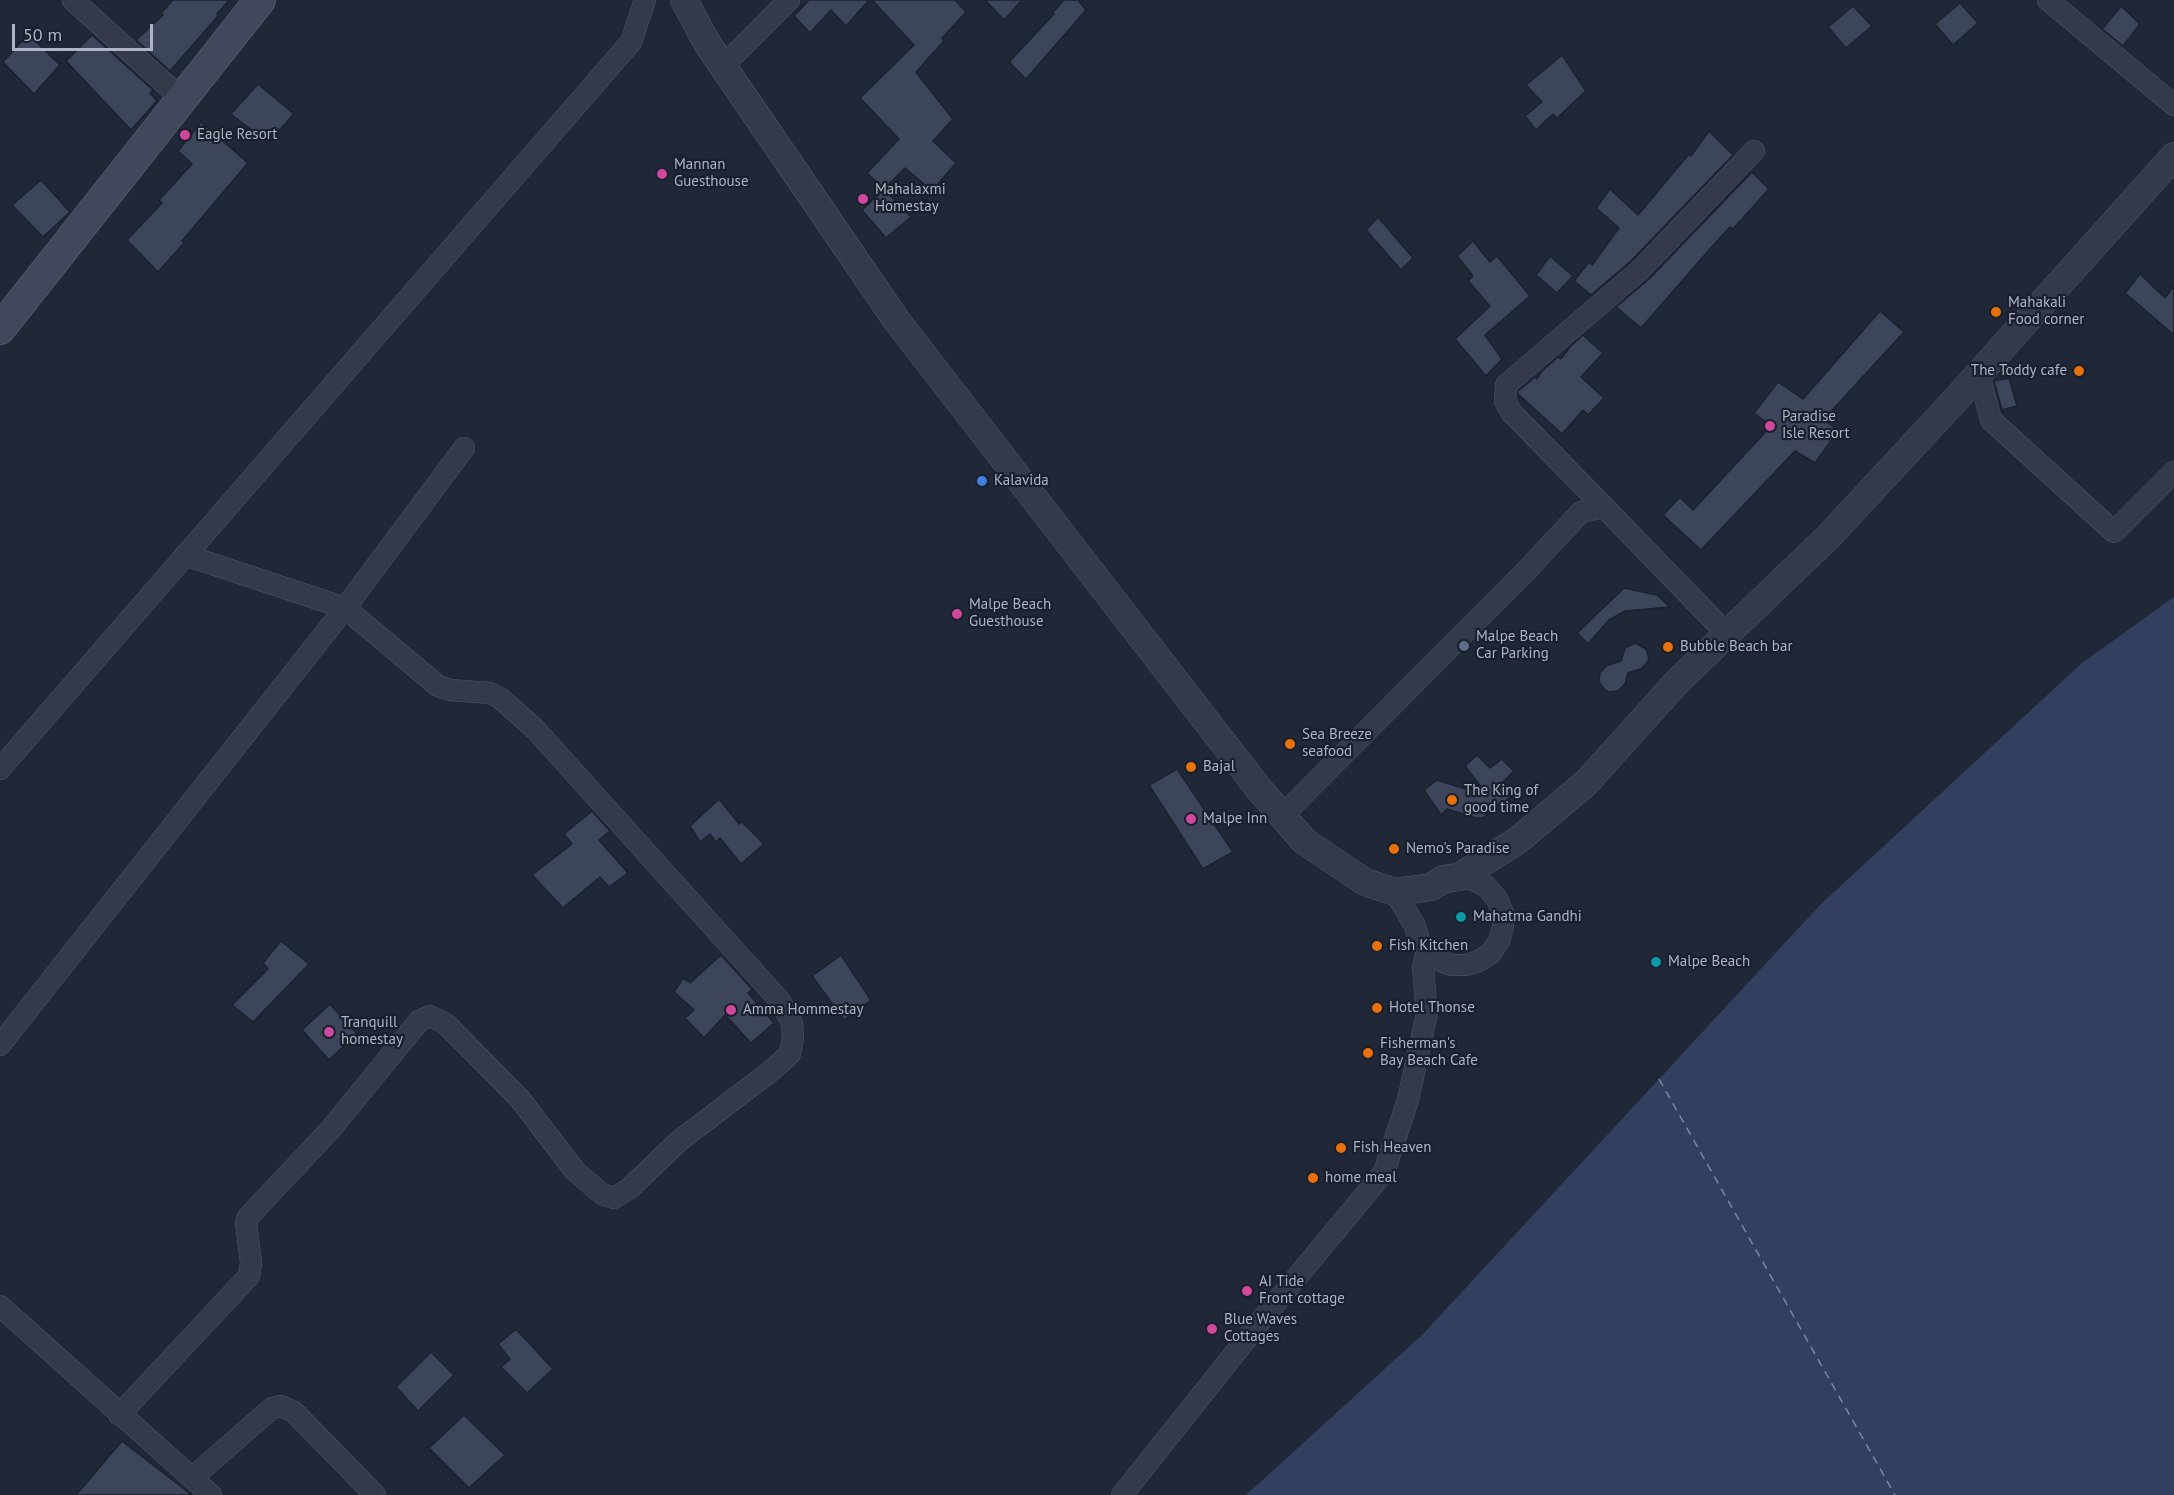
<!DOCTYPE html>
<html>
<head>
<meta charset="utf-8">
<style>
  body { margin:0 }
  #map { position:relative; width:2174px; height:1495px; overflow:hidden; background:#202838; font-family:"PT Sans",sans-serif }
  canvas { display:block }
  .scale { position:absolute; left:12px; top:24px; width:141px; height:27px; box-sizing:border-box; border:3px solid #aeb4c5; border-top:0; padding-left:8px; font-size:18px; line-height:21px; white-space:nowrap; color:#aeb4c5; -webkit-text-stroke:4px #191f2d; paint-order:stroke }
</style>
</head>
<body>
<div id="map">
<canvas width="2174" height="1495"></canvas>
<div class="scale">50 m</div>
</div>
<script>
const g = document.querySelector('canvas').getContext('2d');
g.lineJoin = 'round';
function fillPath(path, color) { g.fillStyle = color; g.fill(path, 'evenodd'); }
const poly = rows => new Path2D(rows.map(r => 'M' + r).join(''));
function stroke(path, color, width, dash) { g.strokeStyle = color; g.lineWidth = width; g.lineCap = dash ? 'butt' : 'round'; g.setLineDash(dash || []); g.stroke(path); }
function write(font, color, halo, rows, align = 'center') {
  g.font = font + ' "PT Sans",sans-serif'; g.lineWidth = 4.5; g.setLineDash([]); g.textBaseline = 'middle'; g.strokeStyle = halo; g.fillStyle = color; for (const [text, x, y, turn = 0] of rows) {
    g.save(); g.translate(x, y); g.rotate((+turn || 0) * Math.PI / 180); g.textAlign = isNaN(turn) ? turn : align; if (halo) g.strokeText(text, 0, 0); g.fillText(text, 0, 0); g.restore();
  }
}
fillPath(poly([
  [2174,597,2174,1495,1246,1495,1423,1334,1820,905,2082,663]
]), '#323f5e');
stroke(poly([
  [1659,1079,1895,1495]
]), '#7687ae', 1.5, [8, 6]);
const building = poly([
  [173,0,229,0,217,14,218,16,170,71,136,40,163,15,161,13,173,0],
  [809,0,869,0,846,26,831,10,810,33,794,16,809,0],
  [872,0,955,0,966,12,942,38,944,41,916,72,953,119,933,141,956,163,932,191,905,168,884,189,867,173,899,139,860,98,914,45,872,0],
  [985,0,1022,0,1004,20,985,0],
  [1064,0,1078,0,1086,10,1026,79,1009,62,1054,14,1053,12,1064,0],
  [1960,3,1978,23,1953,45,1935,24,1960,3],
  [1853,6,1872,26,1846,48,1828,27,1853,6],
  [2121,6,2140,24,2123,46,2102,29,2121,6],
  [28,34,60,65,34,94,3,62,28,34],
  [92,35,153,90,150,93,157,101,131,130,66,61,92,35],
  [1562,55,1586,91,1557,118,1553,114,1536,130,1525,116,1542,102,1526,85,1562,55],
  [258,84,294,114,268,143,231,114,258,84],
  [201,122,248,163,182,241,184,243,158,272,127,240,162,203,159,200,192,164,178,151,201,122],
  [1709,131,1733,155,1631,261,1591,295,1574,281,1589,262,1592,265,1619,228,1596,208,1610,189,1638,215,1689,154,1691,156,1709,131],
  [1752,172,1769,189,1733,229,1730,227,1709,250,1641,328,1616,307,1649,279,1752,172],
  [41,180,70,212,43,237,12,205,41,180],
  [884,189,911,217,886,238,862,210,884,189],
  [1378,217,1413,258,1401,270,1366,230,1378,217],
  [1473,241,1490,262,1497,256,1530,296,1485,335,1502,359,1486,376,1455,339,1490,306,1468,281,1473,276,1457,256,1473,241],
  [1550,256,1573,276,1557,293,1536,275,1550,256],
  [2140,274,2165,298,2174,286,2174,335,2125,293,2140,274],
  [1880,311,1904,332,1824,419,1838,431,1815,463,1795,451,1701,550,1663,515,1680,497,1693,510,1771,426,1754,413,1778,382,1803,399,1880,311],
  [1583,335,1603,353,1581,377,1604,398,1588,415,1583,410,1562,434,1518,394,1518,391,1535,377,1537,379,1542,371,1558,357,1561,359,1570,347,1583,335],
  [2009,378,2017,406,2002,410,1994,381,2009,378],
  [1624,588,1657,595,1670,607,1625,611,1609,620,1588,644,1577,633,1624,588],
  [1635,643,1646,649,1649,658,1647,663,1641,669,1628,673,1625,684,1618,691,1609,692,1605,690,1599,682,1600,673,1606,666,1621,661,1625,648,1635,643],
  [1477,755,1490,768,1502,759,1514,771,1503,782,1514,793,1504,804,1502,802,1483,818,1476,818,1447,809,1441,815,1424,790,1437,780,1488,796,1465,766,1477,755],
  [1177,769,1233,852,1203,869,1149,785,1177,769],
  [719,799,739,824,742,822,764,844,741,864,720,838,716,842,710,834,700,842,690,826,719,799],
  [592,811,610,831,599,840,628,873,609,887,600,877,563,908,532,875,572,844,564,834,592,811],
  [281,941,309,964,253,1022,232,1005,268,969,263,963,281,941],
  [721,955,752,989,748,993,774,1023,751,1043,725,1015,704,1038,685,1018,694,1010,674,992,683,978,690,983,721,955],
  [841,955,871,1000,844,1020,812,976,841,955],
  [330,1004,357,1034,329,1060,302,1030,330,1004],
  [516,1329,553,1369,527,1393,501,1367,510,1359,498,1344,516,1329],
  [431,1352,454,1375,418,1411,396,1387,431,1352],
  [464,1415,505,1455,469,1488,429,1448,464,1415],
  [122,1441,192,1495,76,1495,122,1441]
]);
fillPath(building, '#3c4559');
stroke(building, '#1b212f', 1.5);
const minor = poly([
  [73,0,182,99],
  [2048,0,2174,105],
  [723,66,789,0],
  [1979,374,1991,420,2114,532,2174,472],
  [1604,507,1511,412,1505,401,1506,385,1640,270,1754,151],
  [0,769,631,42,645,0],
  [1282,816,1526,571,1581,512,1604,507,1727,634],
  [1395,892,1415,926,1419,940,1427,952,1438,960,1451,965,1466,965,1479,961,1491,953,1499,941,1503,927,1503,913,1497,899,1487,887,1474,880,1459,877],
  [0,1045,345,608,464,448],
  [0,1306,211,1495],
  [119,1415,249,1276,251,1263,246,1223,248,1217,330,1130,419,1021,430,1016,446,1024,520,1099,575,1171,602,1194,614,1198,630,1188,679,1141,771,1071,790,1054,793,1038,792,1023,780,1001,535,729,500,698,490,693,450,690,438,686,345,608,185,555],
  [192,1478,272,1408,281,1406,294,1412,375,1495],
  [1122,1495,1263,1318,1384,1172,1408,1100,1427,1013,1423,968,1427,952]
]);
const tertiary = poly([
  [684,0,707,43,897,321,1259,789,1304,841,1365,882,1395,892,1431,887,1444,879,1459,877,1517,841,1586,783,1677,682,1829,536,1958,397,2174,156]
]);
const secondary = poly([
  [0,329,260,0]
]);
stroke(minor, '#515766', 22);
stroke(tertiary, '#515766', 28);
stroke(secondary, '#515766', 32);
stroke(minor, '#343a49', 21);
stroke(tertiary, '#343a49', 27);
stroke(secondary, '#42485c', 30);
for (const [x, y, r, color] of [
  [185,135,6,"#d1479c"],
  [662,174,6,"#d1479c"],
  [863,199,6,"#d1479c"],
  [1996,312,6,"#e8710a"],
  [2079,371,6,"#e8710a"],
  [1770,426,6,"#d1479c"],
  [982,481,6,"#3f7fe0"],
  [957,614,6,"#d1479c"],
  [1464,646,6,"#5c6f8a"],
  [1668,647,6,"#e8710a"],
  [1290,744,6,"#e8710a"],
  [1191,767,6,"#e8710a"],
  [1452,800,6,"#e8710a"],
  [1191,819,6,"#d1479c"],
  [1394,849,6,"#e8710a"],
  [1461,917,6,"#0f9aa8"],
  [1377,946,6,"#e8710a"],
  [1656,962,6,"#0f9aa8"],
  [1377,1008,6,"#e8710a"],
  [731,1010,6,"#d1479c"],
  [329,1032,6,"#d1479c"],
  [1368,1053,6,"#e8710a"],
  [1341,1148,6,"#e8710a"],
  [1313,1178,6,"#e8710a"],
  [1247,1291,6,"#d1479c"],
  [1212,1329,6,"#d1479c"]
]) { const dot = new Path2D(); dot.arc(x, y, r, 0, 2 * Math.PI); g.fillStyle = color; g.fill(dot); stroke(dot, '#191f2d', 2); }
write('15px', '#aeb4c5', '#191f2d', [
  ["Eagle Resort",197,135],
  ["Mannan",674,165],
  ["Guesthouse",674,182],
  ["Mahalaxmi",875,190],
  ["Homestay",875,207],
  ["Mahakali",2008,303],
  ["Food corner",2008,320],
  ["The Toddy cafe",2067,371,"right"],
  ["Paradise",1782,417],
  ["Isle Resort",1782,434],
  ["Kalavida",994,481],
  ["Malpe Beach",969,605],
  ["Guesthouse",969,622],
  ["Malpe Beach",1476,637],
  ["Car Parking",1476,654],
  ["Bubble Beach bar",1680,647],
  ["Sea Breeze",1302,735],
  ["seafood",1302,752],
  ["Bajal",1203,767],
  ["The King of",1464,791],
  ["good time",1464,808],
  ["Malpe Inn",1203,819],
  ["Nemo's Paradise",1406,849],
  ["Mahatma Gandhi",1473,917],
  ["Fish Kitchen",1389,946],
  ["Malpe Beach",1668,962],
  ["Hotel Thonse",1389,1008],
  ["Amma Hommestay",743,1010],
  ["Tranquill",341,1023],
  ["homestay",341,1040],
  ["Fisherman's",1380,1044],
  ["Bay Beach Cafe",1380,1061],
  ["Fish Heaven",1353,1148],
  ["home meal",1325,1178],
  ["AI Tide",1259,1282],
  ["Front cottage",1259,1299],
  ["Blue Waves",1224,1320],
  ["Cottages",1224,1337]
], 'left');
</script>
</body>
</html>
